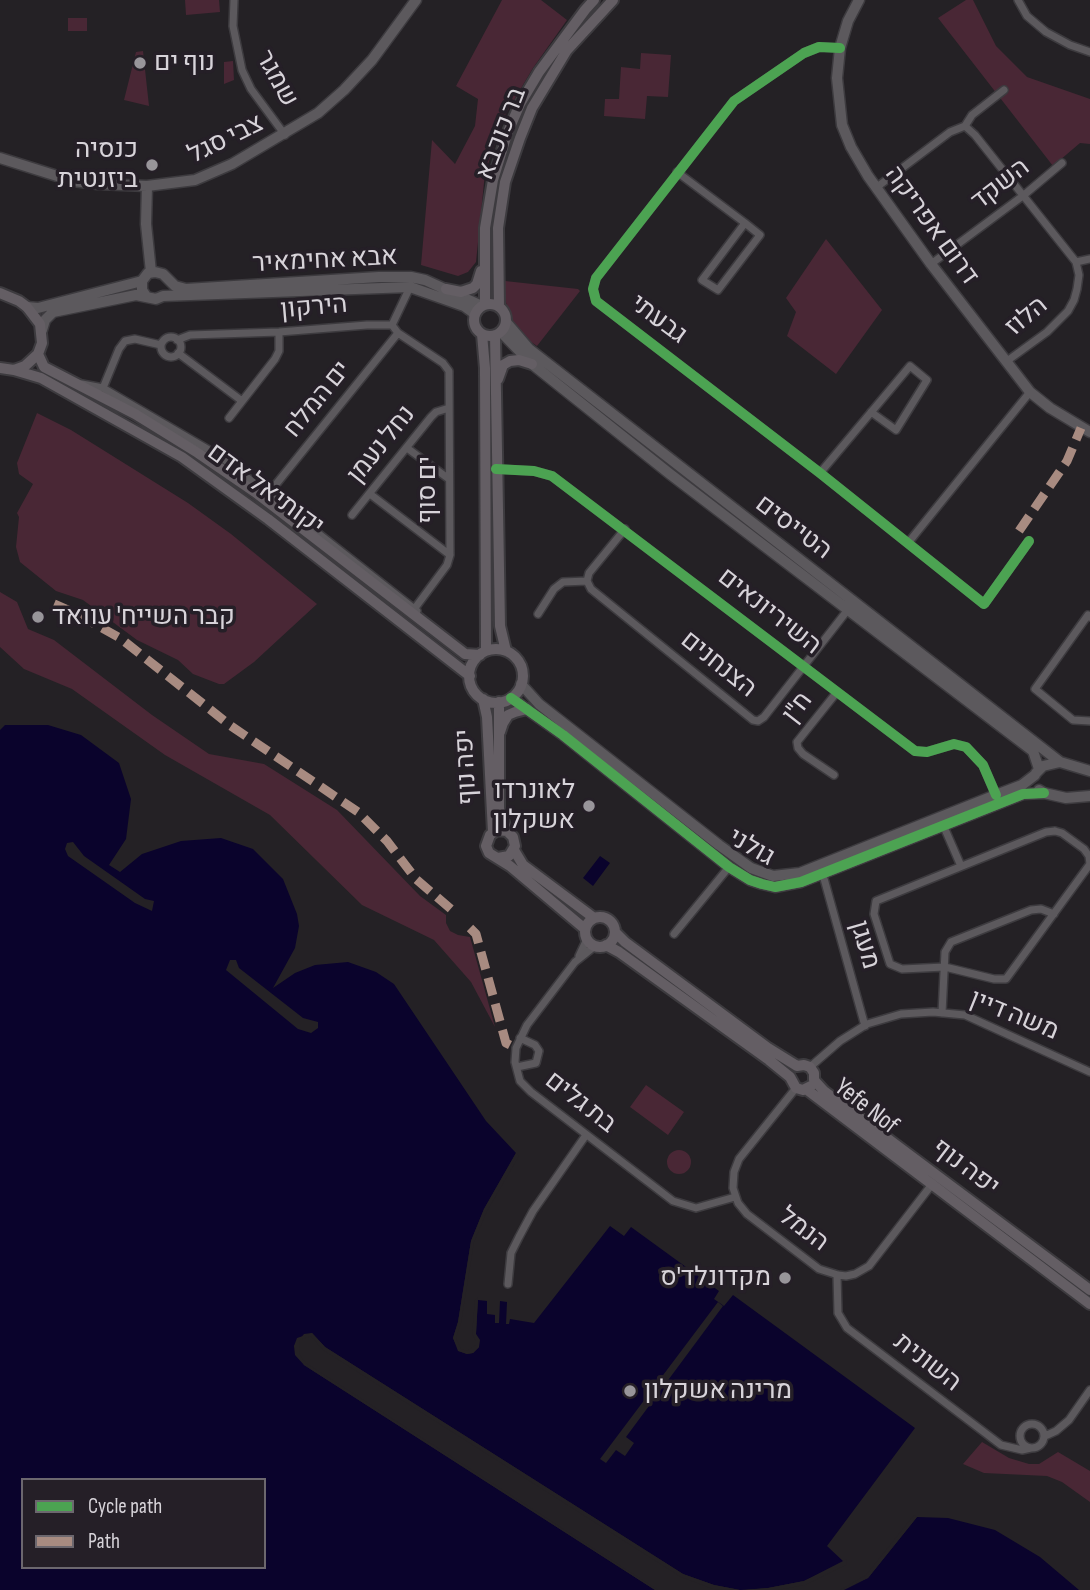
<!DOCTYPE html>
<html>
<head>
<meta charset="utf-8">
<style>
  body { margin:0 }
  #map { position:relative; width:1090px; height:1590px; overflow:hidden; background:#242125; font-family:"Sofia Sans Condensed",sans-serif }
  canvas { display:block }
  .legend { position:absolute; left:21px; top:1478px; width:245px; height:91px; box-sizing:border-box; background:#251f27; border:2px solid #6c676e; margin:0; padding:9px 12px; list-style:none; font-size:21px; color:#d7d3d9 }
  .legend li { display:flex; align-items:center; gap:14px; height:35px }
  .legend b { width:35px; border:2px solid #6c676e }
</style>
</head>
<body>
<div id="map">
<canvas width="1090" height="1590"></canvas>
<ul class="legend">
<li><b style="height:9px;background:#4ca352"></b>Cycle path</li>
<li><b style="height:9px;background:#a88b81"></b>Path</li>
</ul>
</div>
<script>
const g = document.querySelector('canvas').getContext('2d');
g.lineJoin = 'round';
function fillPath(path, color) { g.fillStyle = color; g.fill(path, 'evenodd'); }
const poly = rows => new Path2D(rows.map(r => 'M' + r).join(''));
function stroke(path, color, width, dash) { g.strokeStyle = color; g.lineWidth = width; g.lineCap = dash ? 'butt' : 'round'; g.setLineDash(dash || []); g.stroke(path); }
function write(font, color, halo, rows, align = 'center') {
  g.font = font + ' "Sofia Sans Condensed",Heebo,sans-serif'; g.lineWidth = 7; g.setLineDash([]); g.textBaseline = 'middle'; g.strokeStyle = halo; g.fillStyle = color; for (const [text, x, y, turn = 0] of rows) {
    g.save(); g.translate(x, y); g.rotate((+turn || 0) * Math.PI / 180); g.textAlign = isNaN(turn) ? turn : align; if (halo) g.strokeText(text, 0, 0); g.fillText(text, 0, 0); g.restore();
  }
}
fillPath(poly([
  [185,0,219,0,220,12,186,15],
  [502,0,541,0,567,20,533,68,504,117,485,173,476,262,468,272,458,276,421,265,432,140,455,164,475,126,478,99,456,86],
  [966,0,973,0,996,46,1027,77,1090,99,1090,144,1080,143,1053,166,938,18],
  [68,18,87,18,87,31,68,31],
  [143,51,149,106,124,100,136,52],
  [641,53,671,55,668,97,647,96,645,119,604,116,605,99,619,99,621,67,640,69],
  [233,61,234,80,224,84,224,62],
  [826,239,882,310,836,374,787,336,796,312,786,298],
  [505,281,578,289,580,291,537,346,522,336,511,321,505,299],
  [37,413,71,430,188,503,231,534,317,604,254,662,224,684,219,684,193,674,178,660,137,640,83,600,56,591,20,562,16,547,19,517,17,513,33,484,19,474,17,463],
  [0,592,17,602,28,629,54,640,152,715,209,754,264,764,337,810,420,896,446,915,446,923,450,931,458,935,470,937,495,1027,471,982,434,940,362,905,270,815,165,755,72,689,24,669,0,647],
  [646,1085,684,1112,668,1135,630,1107],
  '667 1162a12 12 0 1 1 24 0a12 12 0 1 1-24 0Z',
  [982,1442,1009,1458,1029,1464,1039,1464,1058,1452,1090,1471,1090,1502,1062,1482,1047,1476,984,1473,963,1464]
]), '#492735');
fillPath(poly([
  [5,725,48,725,81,735,119,763,131,799,126,839,109,865,120,872,142,854,181,841,221,838,253,849,283,879,297,914,299,926,295,948,273,988,295,973,315,965,348,962,376,972,394,984,486,1121,516,1153,484,1209,471,1241,458,1322,453,1338,459,1351,467,1354,473,1353,479,1347,476,1334,478,1300,487,1301,487,1314,495,1315,495,1323,499,1323,500,1301,507,1302,506,1324,509,1324,510,1319,534,1323,610,1226,624,1236,631,1227,719,1291,714,1299,724,1306,733,1295,915,1428,827,1546,844,1562,804,1581,768,1588,740,1590,714,1585,683,1574,325,1347,312,1333,304,1334,294,1346,304,1365,655,1590,0,1590,0,730],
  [23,1480,264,1480,264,1567,23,1567],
  [600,856,610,863,593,886,583,878],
  [917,1517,948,1518,995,1530,1040,1557,1079,1590,844,1590,868,1578]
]), '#0a032c');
fillPath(poly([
  [73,842,84,856,145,899,154,901,152,911,135,903,68,856,65,849,67,843],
  [230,960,236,960,239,968,303,1018,318,1022,318,1028,311,1033,298,1029,226,970],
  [516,1153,519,1156,487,1211,474,1242,461,1323,456,1338,461,1349,467,1351,476,1345,476,1341,472,1334,475,1300,478,1297,476,1334,480,1340,479,1347,473,1353,467,1354,458,1351,453,1338,458,1322,471,1241,484,1209],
  [718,1302,723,1306,626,1437,634,1443,625,1456,616,1450,606,1463,600,1459],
  [312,1333,325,1347,683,1574,714,1585,740,1590,713,1589,681,1577,323,1350,311,1336,300,1340,299,1354,306,1363,658,1590,655,1590,304,1365,295,1355,294,1346,297,1338],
  [914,1515,917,1517,868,1578,840,1590,866,1575],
  [847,1559,846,1565,805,1585,778,1590,745,1590,768,1588,804,1581]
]), '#242125');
const minor = poly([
  [234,0,233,26,242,70,251,89,285,135],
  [1018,0,1027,16,1046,32,1070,45,1090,52],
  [840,48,819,47,804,53,734,101,596,278,593,289,596,301,820,473,984,604,1029,541],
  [965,126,972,115,1004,90],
  [677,172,745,223,760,235,718,290,702,280,745,223],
  [877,187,950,132,965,126,975,135,1076,262,1090,259],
  [931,264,1024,195,1062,163],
  [392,325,410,287],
  '161 347a10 10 0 1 1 20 0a10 10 0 1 1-20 0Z',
  [177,340,190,335,279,332,367,325,392,325,398,333,443,363,449,371,450,555,447,565,415,608],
  [178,353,242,401],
  [1007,361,1047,332,1068,311,1074,300,1077,289,1079,275,1076,262],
  [82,384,103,388,221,457,417,611],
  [103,388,119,349,125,341,135,339,161,345],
  [229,418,275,359,279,351,279,332],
  [407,448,449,479],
  [496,469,534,471,552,476,915,751,927,752,954,744,966,747,983,765,996,795],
  [820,473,910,366,927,380,896,430,871,412],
  [269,493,398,333],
  [370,494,450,555],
  [352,515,431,417,436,412,449,408],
  [625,529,589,573,587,581,591,589,753,720,758,721,764,717,850,607],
  [908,543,1030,392],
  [538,614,554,589,563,582,587,581],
  [1090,617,1088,615,1035,689,1073,720,1090,721],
  [834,775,803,754,798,748,797,742,837,692],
  [944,827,961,866],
  [1055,831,1062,833,1084,849,1089,856,1090,864,1006,979,994,979,945,967,902,969,890,964,874,914,876,901,1046,832,1055,831],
  [823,875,865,1026],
  [674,934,729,867],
  [595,946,575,962,527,1025,516,1048,515,1062,520,1081,531,1092,673,1201,696,1208,735,1197],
  [579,956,587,939],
  [942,1013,945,952,951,942,1031,910,1041,909,1054,914],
  [517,1067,536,1063,539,1051,535,1045,520,1038],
  [810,1067,840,1041,867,1024,901,1014,933,1012,965,1015,1090,1072],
  [796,1088,739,1159,734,1172,733,1188,738,1203,747,1214,819,1269,838,1275,846,1276,855,1274,869,1266,933,1183],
  [837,1275,838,1313,847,1328,1001,1445,1022,1450,1031,1448],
  [508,1284,511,1253,519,1237,533,1211,586,1135],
  '1020 1436a12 12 0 1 1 24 0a12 12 0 1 1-24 0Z',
  [1045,1436,1056,1431,1069,1420,1090,1390]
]);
const tertiary = poly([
  [859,0,848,21,840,48,837,78,842,125,851,147,868,176,931,264,1030,392,1050,408,1090,432],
  [0,158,73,181,98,184,147,186,195,180,232,164,318,113,344,90,372,60,416,0],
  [147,186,146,224,151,272],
  [146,296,142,290,142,281,148,273,155,272,163,274,175,286,186,289,379,277,411,277,425,280,482,306],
  [27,307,38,308,142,281],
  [506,322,529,349,1060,762],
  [42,330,45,320,53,312,136,295,156,299,163,296,410,287,464,306,475,314],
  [501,332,532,364,670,474,1033,751,1039,769],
  [521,684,539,704,719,845,751,868,773,876,800,873,996,795,1022,785,1035,775],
  [511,698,563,735,729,867,750,880,762,884,775,887,801,882,1023,794,1044,793],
  [1036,773,1043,766,1060,762,1090,771],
  [1039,790,1044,793,1066,798,1090,796]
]);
const secondary = poly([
  [446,289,461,292,473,288,477,284,481,271],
  [0,293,19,301,27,307,40,324,42,343,38,354,25,366,14,370,0,368],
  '474 320a16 16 0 1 1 32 0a16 16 0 1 1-32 0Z',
  [485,305,485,228,493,180,507,134,520,104,539,72,585,10,594,0],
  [499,307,498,228,505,182,520,138,532,108,567,50,613,0],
  [482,334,485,368,486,651],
  [495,335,500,626,506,651],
  [38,354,44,367,135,414,198,453,255,492,465,654,480,655],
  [14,370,41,378,182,457,268,519,470,676],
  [498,379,503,365,510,361,519,360,532,364],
  '469 676a27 27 0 1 1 54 0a27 27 0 1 1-54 0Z',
  [483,699,487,717,493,832],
  [500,732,503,723,508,715,515,712,527,709],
  [507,831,497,830,490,835,486,846,489,853,510,866,585,929],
  [514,850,523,865,594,918],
  [498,858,509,856,515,846,513,837,507,831,499,809,499,702],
  '585 932a15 15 0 1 1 30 0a15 15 0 1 1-30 0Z',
  [615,932,625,942,768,1048,797,1066,804,1065,810,1067,814,1073,814,1080,824,1091,1090,1290],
  [606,945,619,952,769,1060,790,1077,796,1088,803,1090,811,1086],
  [806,1089,1090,1304]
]);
stroke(minor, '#3d3b3f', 10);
stroke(tertiary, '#3d3b3f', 13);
stroke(secondary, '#3d3b3f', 14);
stroke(minor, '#5c595d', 7);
stroke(tertiary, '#5c595d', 10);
stroke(secondary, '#645e64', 10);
stroke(poly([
  [1019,531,1067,461,1081,428],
  [54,604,77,614,120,638,231,726,358,812,387,841,416,879,452,910],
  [470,928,476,934,506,1043,516,1048]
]), '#a88b81', 9, [18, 9]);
stroke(poly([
  [840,48,819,47,804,53,734,101,596,278,593,289,596,301,820,473,984,604,1029,541],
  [496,469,534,471,552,476,915,751,927,752,954,744,966,747,983,765,996,795],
  [511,698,563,735,729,867,750,880,762,884,775,887,801,882,1023,794,1044,793]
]), '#4ca352', 10);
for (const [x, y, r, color] of [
  [140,63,7,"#98959a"],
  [152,165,7,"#98959a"],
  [38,617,7,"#98959a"],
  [589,806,7,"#98959a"],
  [785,1278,7,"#98959a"],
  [630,1391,7,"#98959a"]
]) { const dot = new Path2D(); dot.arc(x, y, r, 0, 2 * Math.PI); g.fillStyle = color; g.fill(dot); stroke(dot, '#251f27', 2.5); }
write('26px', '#d7d3d9', '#251f27', [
  ["נוף ים",154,63],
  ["כנסיה",138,150,"right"],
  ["ביזנטית",138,180,"right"],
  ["קבר השייח' עוואד",52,617],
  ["לאונרדו",575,791,"right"],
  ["אשקלון",575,821,"right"],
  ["מקדונלד'ס",771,1278,"right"],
  ["מרינה אשקלון",644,1391]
], 'left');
write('26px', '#d7d3d9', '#251f27', [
  ["שמגר",276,79,61],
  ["בר כוכבא",502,134,-69],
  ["צבי סגל",226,140,-26],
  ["השקד",1001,185,-38],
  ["דרום אפריקה",931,226,54],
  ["אבא אחימאיר",325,261,-3],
  ["הירקון",314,308,-5],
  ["הלוז",1027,317,-40],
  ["גבעתי",658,320,37],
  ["ים המלח",318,400,-51],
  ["נחל נעמן",382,445,-51],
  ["יקותיאל אדם",265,490,36],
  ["ים סוף",428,490,-90],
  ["הטייסים",793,528,37],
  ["השיריונאים",769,612,38],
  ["הצנחנים",718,665,39],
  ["ח\"ן",798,708,-52],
  ["יפה נוף",467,767,-93],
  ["גולני",751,848,30],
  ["מעגן",864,945,74],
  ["משה דיין",1014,1016,22],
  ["בת גלים",580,1103,38],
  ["Yefe Nof",866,1107,38],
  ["יפה נוף",965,1168,37],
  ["הנמל",803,1230,37],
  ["השונית",927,1363,38]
]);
</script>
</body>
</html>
